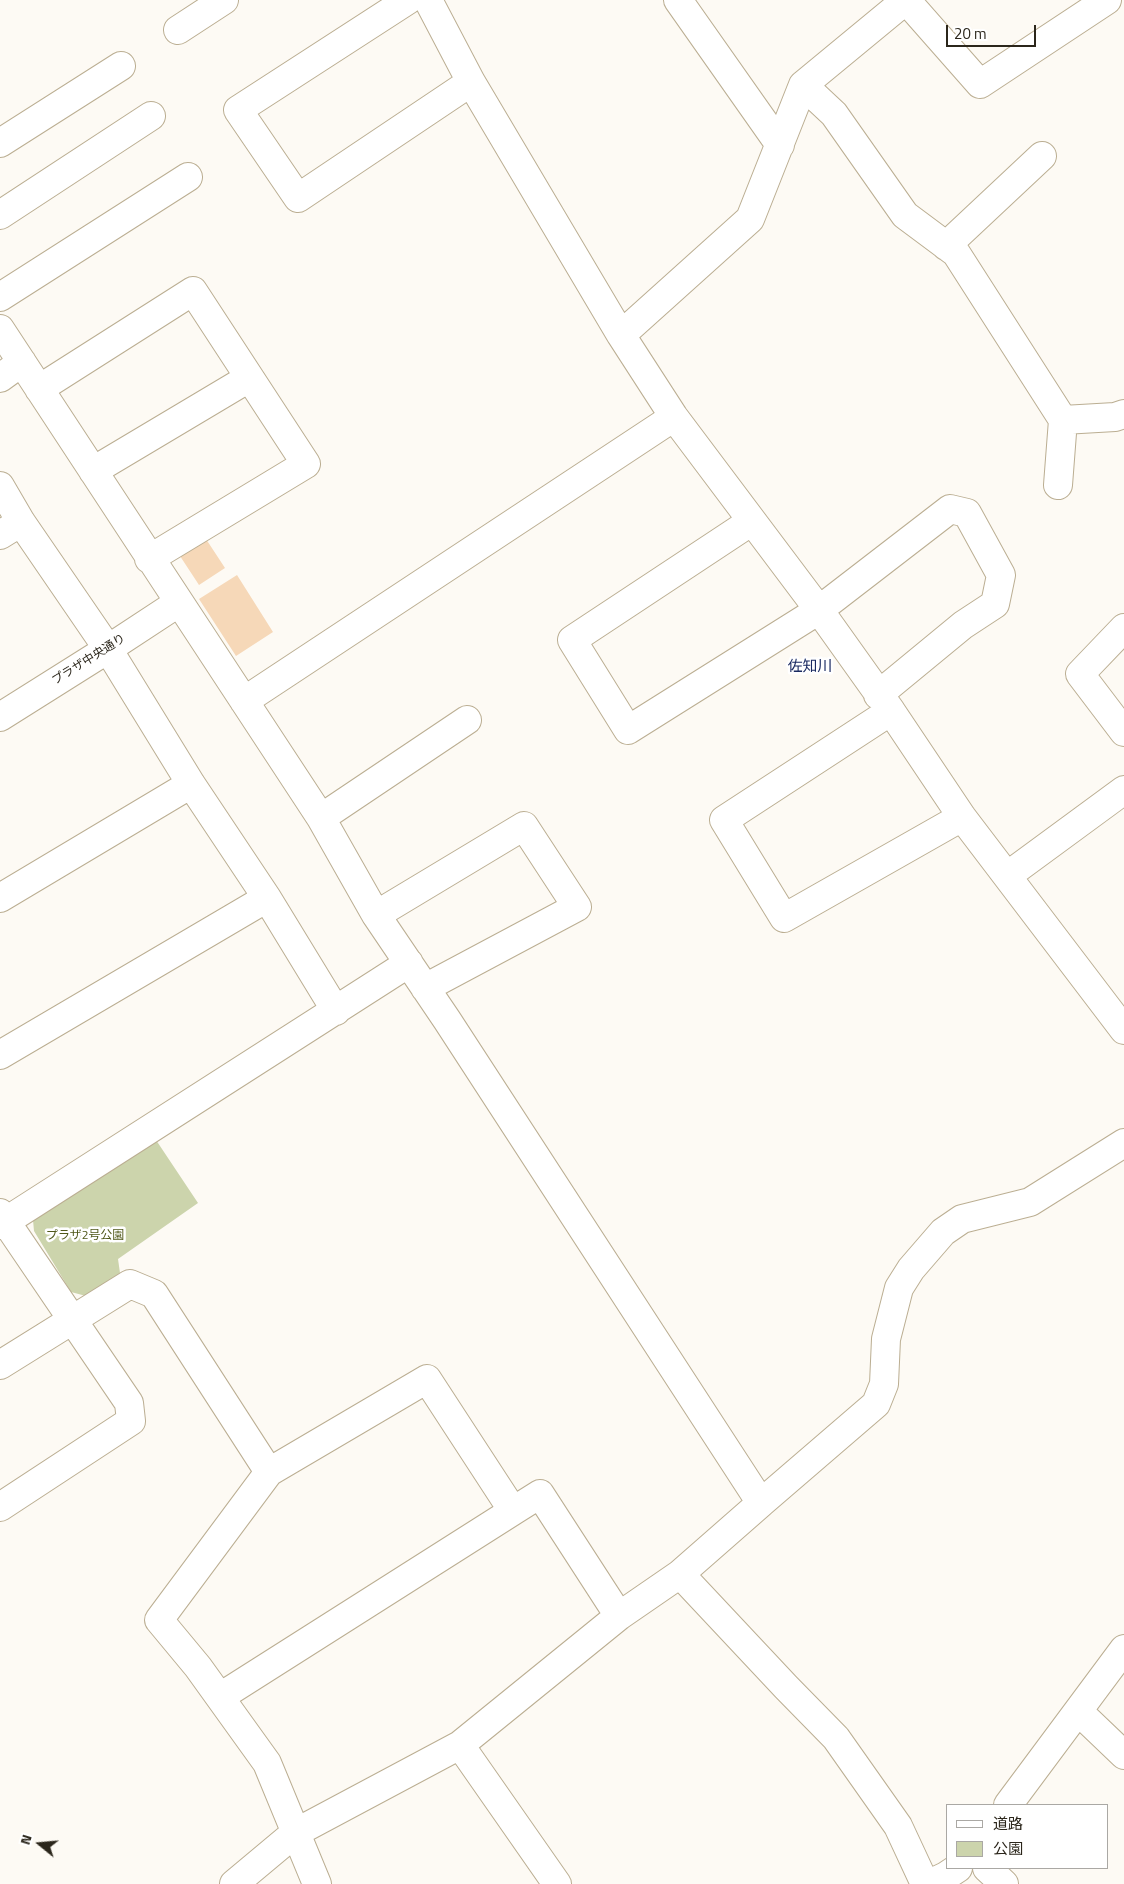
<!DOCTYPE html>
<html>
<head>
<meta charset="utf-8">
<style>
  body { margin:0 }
  #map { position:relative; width:1124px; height:1884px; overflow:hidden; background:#fdfaf4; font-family:"Titillium Web","Noto Sans JP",sans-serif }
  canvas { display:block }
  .legend { position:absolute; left:946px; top:1804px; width:162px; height:65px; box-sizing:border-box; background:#fff; border:1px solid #aaa8a4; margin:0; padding:6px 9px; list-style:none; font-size:15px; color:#2b261b }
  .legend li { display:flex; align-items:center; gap:10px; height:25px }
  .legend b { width:25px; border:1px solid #aaa8a4 }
  .north { position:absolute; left:15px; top:1819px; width:50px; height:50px; -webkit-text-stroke:4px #fff; paint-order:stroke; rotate:287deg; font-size:14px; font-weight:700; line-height:20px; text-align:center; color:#2b261b }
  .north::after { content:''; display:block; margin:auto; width:18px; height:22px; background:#2b261b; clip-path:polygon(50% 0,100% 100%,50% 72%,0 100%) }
  .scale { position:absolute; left:946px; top:25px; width:90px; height:22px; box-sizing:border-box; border:2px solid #2b261b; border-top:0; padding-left:6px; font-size:15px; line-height:18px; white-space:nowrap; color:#2b261b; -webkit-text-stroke:4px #fff; paint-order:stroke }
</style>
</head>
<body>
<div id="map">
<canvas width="1124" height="1884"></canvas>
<ul class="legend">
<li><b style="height:6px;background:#fff"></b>道路</li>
<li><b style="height:14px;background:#ccd4ac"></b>公園</li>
</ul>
<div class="north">N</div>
<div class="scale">20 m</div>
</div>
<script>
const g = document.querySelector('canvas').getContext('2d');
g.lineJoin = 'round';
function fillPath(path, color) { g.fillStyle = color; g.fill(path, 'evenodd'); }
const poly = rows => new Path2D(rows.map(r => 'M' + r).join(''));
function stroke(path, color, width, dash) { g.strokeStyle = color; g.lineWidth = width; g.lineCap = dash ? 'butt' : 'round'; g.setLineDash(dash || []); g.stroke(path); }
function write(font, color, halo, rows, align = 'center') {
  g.font = font + ' "Titillium Web","Noto Sans JP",sans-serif'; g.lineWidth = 5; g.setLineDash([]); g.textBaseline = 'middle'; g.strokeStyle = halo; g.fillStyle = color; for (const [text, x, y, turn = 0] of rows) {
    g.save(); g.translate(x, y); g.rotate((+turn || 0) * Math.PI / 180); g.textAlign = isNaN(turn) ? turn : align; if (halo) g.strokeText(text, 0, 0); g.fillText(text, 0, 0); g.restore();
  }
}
fillPath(poly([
  [156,1140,198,1203,118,1259,120,1273,86,1296,71,1292,34,1231,33,1220]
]), '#ccd4ac');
fillPath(poly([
  [206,539,225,568,199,585,180,556],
  [237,575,273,632,236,656,199,599]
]), '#f6d8b8');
const minor = poly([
  [408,0,238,110,298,198,471,82],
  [428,0,471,82,621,335,674,417,819,610,891,711,962,817,1124,1030],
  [678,0,780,145],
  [906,0,980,84,1107,0],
  [178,30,224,0],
  [803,85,834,114,905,215,956,253,1063,420,1058,485],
  [0,143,121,66],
  [0,215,151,116],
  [946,246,1042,156],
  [0,297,188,177],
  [0,329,321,818,376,915,447,1020,761,1503,680,1574,619,1616,460,1745,295,1833,234,1884],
  [621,335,750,219,803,85,906,0],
  [0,378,22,362],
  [39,389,193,291,306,464,149,559],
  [1063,420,1115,417,1124,414],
  [93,471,249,378],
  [0,486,21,522,108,649,191,784,267,898,336,1011],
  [752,521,572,640,628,730,819,610,950,509,967,513,1001,575,995,604,963,625,878,695],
  [0,535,21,522],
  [1124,628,1080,674,1124,732],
  [244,701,674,417],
  [891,711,724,820,784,918,962,817],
  [0,717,108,649,178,603],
  [321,818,467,720],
  [1007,876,1124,790],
  [0,898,191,784],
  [376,915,524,826,577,907,425,988],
  [0,1055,267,898],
  [0,1213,129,1403,131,1421,0,1507],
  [0,1225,409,963],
  [0,1365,130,1284,154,1294,269,1472,159,1620,198,1667,267,1763,317,1884],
  [761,1503,876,1404,884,1384,886,1339,899,1288,911,1269,943,1232,962,1219,1030,1202,1124,1143],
  [513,1511,540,1494,619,1616],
  [680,1574,786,1687,836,1738,898,1826,925,1884],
  [220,1697,513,1511,427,1379,269,1472],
  [1078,1711,1124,1755],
  [460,1745,557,1884],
  [1008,1805,1124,1649],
  [987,1868,1004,1884],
  [929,1884,946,1876,958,1868]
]);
stroke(minor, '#bbae92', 30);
stroke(minor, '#fff', 28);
write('12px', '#2b261b', '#fff', [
  ["プラザ中央通り",89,660,-32]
]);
write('12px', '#50581a', '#fff', [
  ["プラザ2号公園",85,1236]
]);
write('15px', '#192960', '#fff', [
  ["佐知川",810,667]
]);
</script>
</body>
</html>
